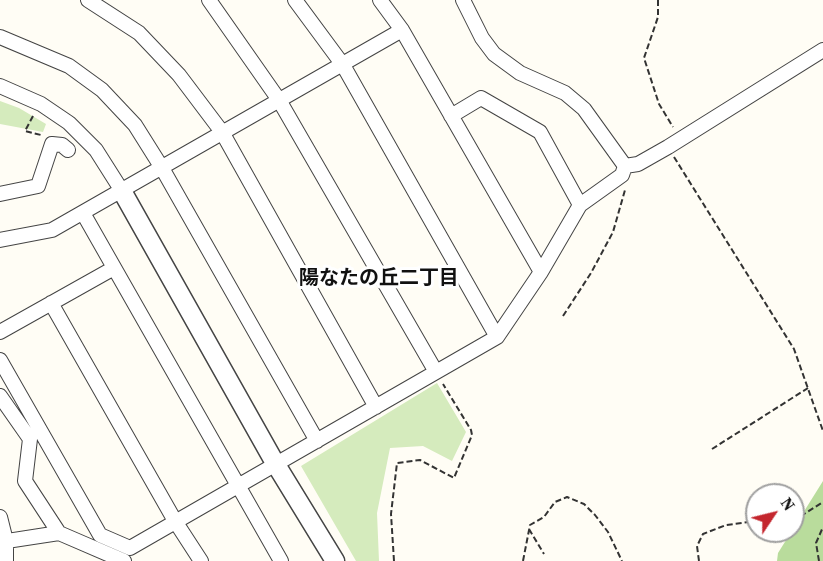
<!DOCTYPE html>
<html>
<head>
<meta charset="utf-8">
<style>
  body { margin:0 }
  #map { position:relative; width:823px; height:561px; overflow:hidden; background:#fffdf5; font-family:"Source Serif 4",serif }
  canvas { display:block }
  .north { position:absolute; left:745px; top:483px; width:60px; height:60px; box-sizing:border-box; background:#fff; border:2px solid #a0a0a0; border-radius:50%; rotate:55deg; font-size:16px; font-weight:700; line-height:24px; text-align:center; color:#111 }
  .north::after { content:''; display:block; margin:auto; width:21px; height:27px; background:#c4262e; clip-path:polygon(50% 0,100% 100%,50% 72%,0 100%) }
</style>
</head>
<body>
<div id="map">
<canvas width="823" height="561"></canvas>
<div class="north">N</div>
</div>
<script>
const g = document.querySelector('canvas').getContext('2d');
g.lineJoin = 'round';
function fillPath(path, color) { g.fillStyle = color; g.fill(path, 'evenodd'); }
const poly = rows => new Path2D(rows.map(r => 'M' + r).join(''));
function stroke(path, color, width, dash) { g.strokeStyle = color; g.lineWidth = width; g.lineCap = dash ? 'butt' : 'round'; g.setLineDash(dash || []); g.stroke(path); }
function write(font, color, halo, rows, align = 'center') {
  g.font = font + ' "Source Serif 4","Noto Sans JP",serif'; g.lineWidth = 6; g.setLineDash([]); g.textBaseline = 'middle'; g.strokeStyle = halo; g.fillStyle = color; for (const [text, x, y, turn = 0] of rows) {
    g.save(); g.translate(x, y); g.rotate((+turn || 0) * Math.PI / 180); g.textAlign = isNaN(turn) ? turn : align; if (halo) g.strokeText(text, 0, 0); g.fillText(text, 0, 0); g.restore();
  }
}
fillPath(poly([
  [0,101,19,108,46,124,43,132,0,124],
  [437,383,466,432,452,461,423,446,390,448,377,513,379,561,356,561,301,466]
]), '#d5ebbd');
fillPath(poly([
  [823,481,823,561,777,561,778,553]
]), '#b9dc9c');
const minor = poly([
  [88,0,139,33,179,75,222,132,376,407],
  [209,0,279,100,436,372],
  [295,0,343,65,497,337],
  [380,0,402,30,541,272],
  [463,0,482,38,494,54,520,73,565,93,584,109,625,166,638,164,668,147,823,50],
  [0,37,69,66,102,90,135,125,162,168,317,441],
  [0,86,41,104,69,123,96,150,122,191],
  [451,116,481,98,540,132,580,205],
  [0,194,38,186,52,144,62,145,68,150],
  [83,213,281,561],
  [0,240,52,230,402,30],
  [51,303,175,521,201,561],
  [0,332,114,268],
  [0,360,100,535,130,548,497,337,541,272,580,205,622,175,625,166],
  [0,396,30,439,25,481,59,533,124,561],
  [0,517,6,541,6,561],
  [0,542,59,533]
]);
const tertiary = poly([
  [122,191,275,463,335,561]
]);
stroke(minor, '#444', 16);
stroke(tertiary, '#444', 21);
stroke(poly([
  [658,0,658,17,644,58,659,104,673,127],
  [33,116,25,131,41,135],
  [674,157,794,349,823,431],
  [563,316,591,273,613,232,625,190],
  [712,449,808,388],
  [793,521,823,502],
  [529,529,544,554],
  [394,561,391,514,397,463,420,460,454,478,472,435,471,430,443,384],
  [523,561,530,525,544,517,555,502,567,497,584,504,595,515,608,532,622,561],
  [699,561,697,546,703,534,726,525,757,521],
  [819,561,816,543,823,527]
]), '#333', 2, [6, 3]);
stroke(minor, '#fff', 14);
stroke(tertiary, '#fff', 18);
write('bold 20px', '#111', '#fff', [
  ["陽なたの丘二丁目",379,279]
]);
</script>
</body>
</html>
